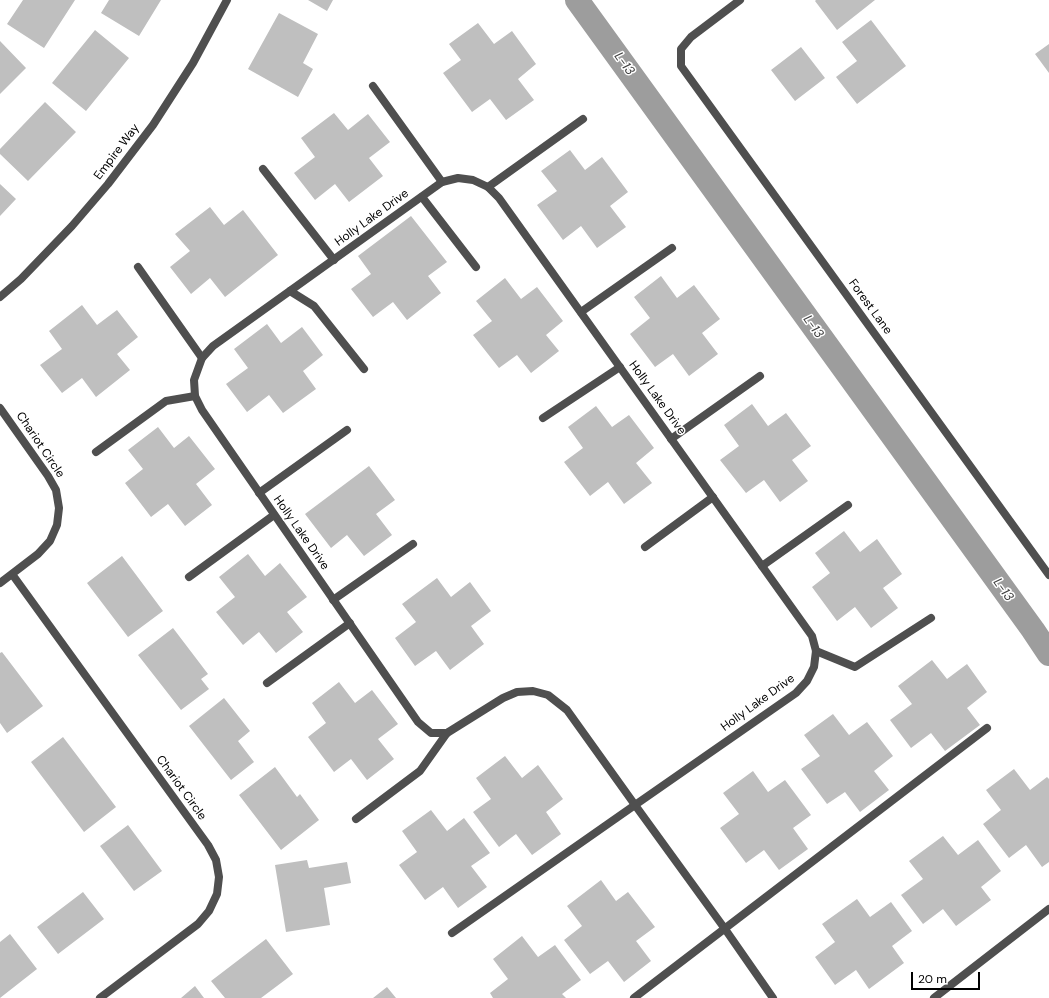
<!DOCTYPE html>
<html>
<head>
<meta charset="utf-8">
<style>
  body { margin:0 }
  #map { position:relative; width:1049px; height:998px; overflow:hidden; background:#fff; font-family:"DM Sans",sans-serif }
  canvas { display:block }
  .scale { position:absolute; left:911px; top:972px; width:69px; height:18px; box-sizing:border-box; border:2px solid #000; border-top:0; padding-left:5px; font-size:12px; line-height:14px; white-space:nowrap; color:#000; -webkit-text-stroke:3px #fff; paint-order:stroke }
</style>
</head>
<body>
<div id="map">
<canvas width="1049" height="998"></canvas>
<div class="scale">20 m</div>
</div>
<script>
const g = document.querySelector('canvas').getContext('2d');
g.lineJoin = 'round';
const poly = rows => new Path2D(rows.map(r => 'M' + r).join(''));
function stroke(path, color, width, dash) { g.strokeStyle = color; g.lineWidth = width; g.lineCap = dash ? 'butt' : 'round'; g.setLineDash(dash || []); g.stroke(path); }
function fillPath(path, color) { g.fillStyle = color; g.fill(path, 'evenodd'); }
function write(font, color, halo, rows, align = 'center') {
  g.font = font + ' "DM Sans",sans-serif'; g.lineWidth = 3; g.setLineDash([]); g.textBaseline = 'middle'; g.strokeStyle = halo; g.fillStyle = color; for (const [text, x, y, turn = 0] of rows) {
    g.save(); g.translate(x, y); g.rotate((+turn || 0) * Math.PI / 180); g.textAlign = isNaN(turn) ? turn : align; if (halo) g.strokeText(text, 0, 0); g.fillText(text, 0, 0); g.restore();
  }
}
stroke(poly([
  [577,0,1033,630,1049,654]
]), '#9d9d9d', 24);
fillPath(poly([
  [23,0,75,0,44,48,7,24],
  [109,0,161,0,139,36,101,13],
  [308,0,333,0,327,11],
  [816,0,875,0,837,30,815,1],
  [279,13,318,34,303,63,313,69,298,97,248,69],
  [871,20,906,66,857,104,836,77,857,61,842,42],
  [478,23,494,44,512,31,536,64,518,79,534,100,506,120,490,99,472,112,443,73,461,60,449,44],
  [95,30,129,58,86,111,52,83],
  [0,41,26,68,0,94],
  [1049,44,1049,73,1035,54],
  [801,47,825,78,795,101,771,70],
  [45,102,76,132,28,181,0,154,0,149],
  [334,113,348,130,368,114,390,142,369,158,383,176,349,202,335,184,315,200,294,173,315,157,301,138],
  [570,150,585,170,602,157,628,192,610,206,626,227,597,248,581,226,563,240,537,205,557,191,541,171],
  [0,184,16,199,0,216],
  [210,207,224,225,243,210,278,255,225,297,210,278,191,294,170,267,190,251,175,234],
  [411,216,447,262,428,276,441,293,407,320,393,302,373,317,351,289,371,274,358,256],
  [661,276,677,298,694,285,720,319,702,333,718,354,689,376,673,354,655,367,630,334,650,318,634,297],
  [505,278,521,299,537,287,563,321,546,335,559,351,531,373,517,355,499,368,473,335,492,321,476,301],
  [82,305,97,325,117,310,138,337,117,354,130,370,96,397,82,378,62,393,40,365,62,349,49,331],
  [267,324,281,343,302,327,323,355,303,371,316,389,283,413,269,395,247,412,226,384,248,368,234,349],
  [752,404,768,426,786,413,811,446,792,460,808,481,780,502,764,480,746,493,720,460,739,446,724,425],
  [596,406,612,427,629,415,654,448,636,463,652,483,624,504,608,482,590,496,564,462,583,448,568,427],
  [158,427,174,448,189,436,215,469,196,484,212,505,185,526,168,504,151,517,125,483,143,469,128,450],
  [369,466,395,500,376,514,392,535,364,556,347,535,331,548,305,514],
  [844,531,860,552,877,539,902,574,883,588,898,608,871,628,855,607,837,621,812,587,830,573,815,553],
  [248,554,265,576,280,563,307,597,287,612,303,632,276,653,259,632,243,645,216,612,235,597,219,577],
  [122,556,163,611,128,637,87,583],
  [437,578,451,597,470,582,491,611,471,626,484,644,450,670,436,651,415,666,395,638,416,622,402,604],
  [173,628,208,674,201,679,209,689,181,710,138,655],
  [2,652,43,706,7,733,0,723,0,653],
  [932,660,947,679,967,664,987,692,967,708,980,725,945,751,931,733,911,748,890,720,912,704,898,686],
  [339,682,355,703,372,690,398,724,378,739,394,759,367,780,351,759,334,772,308,737,326,723,312,703],
  [224,698,250,731,238,741,254,762,231,780,189,726],
  [833,714,849,735,867,722,893,756,874,771,889,790,860,812,845,792,827,804,801,769,820,756,804,735],
  [63,737,116,807,84,832,31,762],
  [505,756,522,778,538,765,563,799,546,812,561,834,532,855,516,834,499,847,473,812,491,799,476,778],
  [275,767,297,797,300,794,319,820,281,850,239,795],
  [1014,769,1030,790,1047,777,1049,779,1049,862,1042,867,1026,845,1009,858,983,824,1001,810,986,790],
  [753,771,768,792,785,780,811,815,793,828,808,849,779,870,764,850,746,863,720,828,739,814,723,793],
  [431,810,447,831,464,818,490,853,471,866,487,887,458,908,443,887,425,900,399,865,417,852,402,831],
  [128,825,162,871,134,891,100,846],
  [943,836,958,855,978,840,1001,871,981,887,991,900,956,926,943,909,923,924,901,895,923,879,909,861],
  [307,860,309,868,347,862,351,883,324,888,330,925,286,932,275,865],
  [601,880,616,901,628,892,655,927,636,941,651,961,624,982,608,961,590,974,564,940,582,926,567,906],
  [83,892,104,919,58,954,37,927],
  [857,899,870,917,891,902,912,931,892,946,904,963,869,989,856,970,835,985,815,957,835,942,822,924],
  [10,934,37,969,0,998,0,942],
  [522,936,538,957,555,945,581,980,562,994,566,998,493,998,490,993,508,979,493,959],
  [266,939,293,974,261,998,225,998,211,981],
  [195,986,204,998,181,998],
  [387,987,396,998,373,998]
]), '#bfbfbf');
stroke(poly([
  [373,86,442,182],
  [263,169,334,260],
  [488,187,583,119],
  [422,197,476,267],
  [138,267,202,358],
  [290,291,314,306,364,369],
  [581,312,672,248],
  [543,418,620,367],
  [671,439,760,376],
  [96,452,166,401,195,396],
  [259,493,347,430],
  [645,547,713,497],
  [762,566,848,505],
  [189,577,274,515],
  [333,600,413,544],
  [816,651,855,667,931,618],
  [267,683,350,623],
  [356,819,420,771,447,733],
  [452,933,635,805]
]), '#4f4f4f', 8);
stroke(poly([
  [740,0,691,37,681,49,681,66,1049,575],
  [0,297,21,279,72,226,108,184,153,125,193,63,227,0],
  [0,408,48,476,56,490,59,508,57,525,50,541,38,554,0,583],
  [12,574,208,845,216,860,219,877,217,894,209,911,198,924,100,998],
  [635,805,796,693,807,681,814,667,816,651,812,636,499,198,488,187,473,180,458,178,442,182,213,346,202,358,194,380,195,396,202,410,418,722,431,733,447,733,503,698,517,692,533,691,548,695,567,710,635,805,725,929,773,998],
  [634,998,987,728],
  [934,998,1049,909]
]), '#4f4f4f', 8);
write('12px', '#000', '#fff', [
  ["Empire Way",117,152,-53],
  ["Holly Lake Drive",372,218,-36],
  ["Forest Lane",870,307,54],
  ["Holly Lake Drive",657,398,54],
  ["Chariot Circle",40,445,56],
  ["Holly Lake Drive",301,533,55],
  ["Holly Lake Drive",758,703,-36],
  ["Chariot Circle",181,788,54]
]);
write('italic 13px', '#3e3e3e', '#fff', [
  ["L-13",624,64,54],
  ["L-13",813,327,54],
  ["L-13",1003,590,54]
]);
</script>
</body>
</html>
